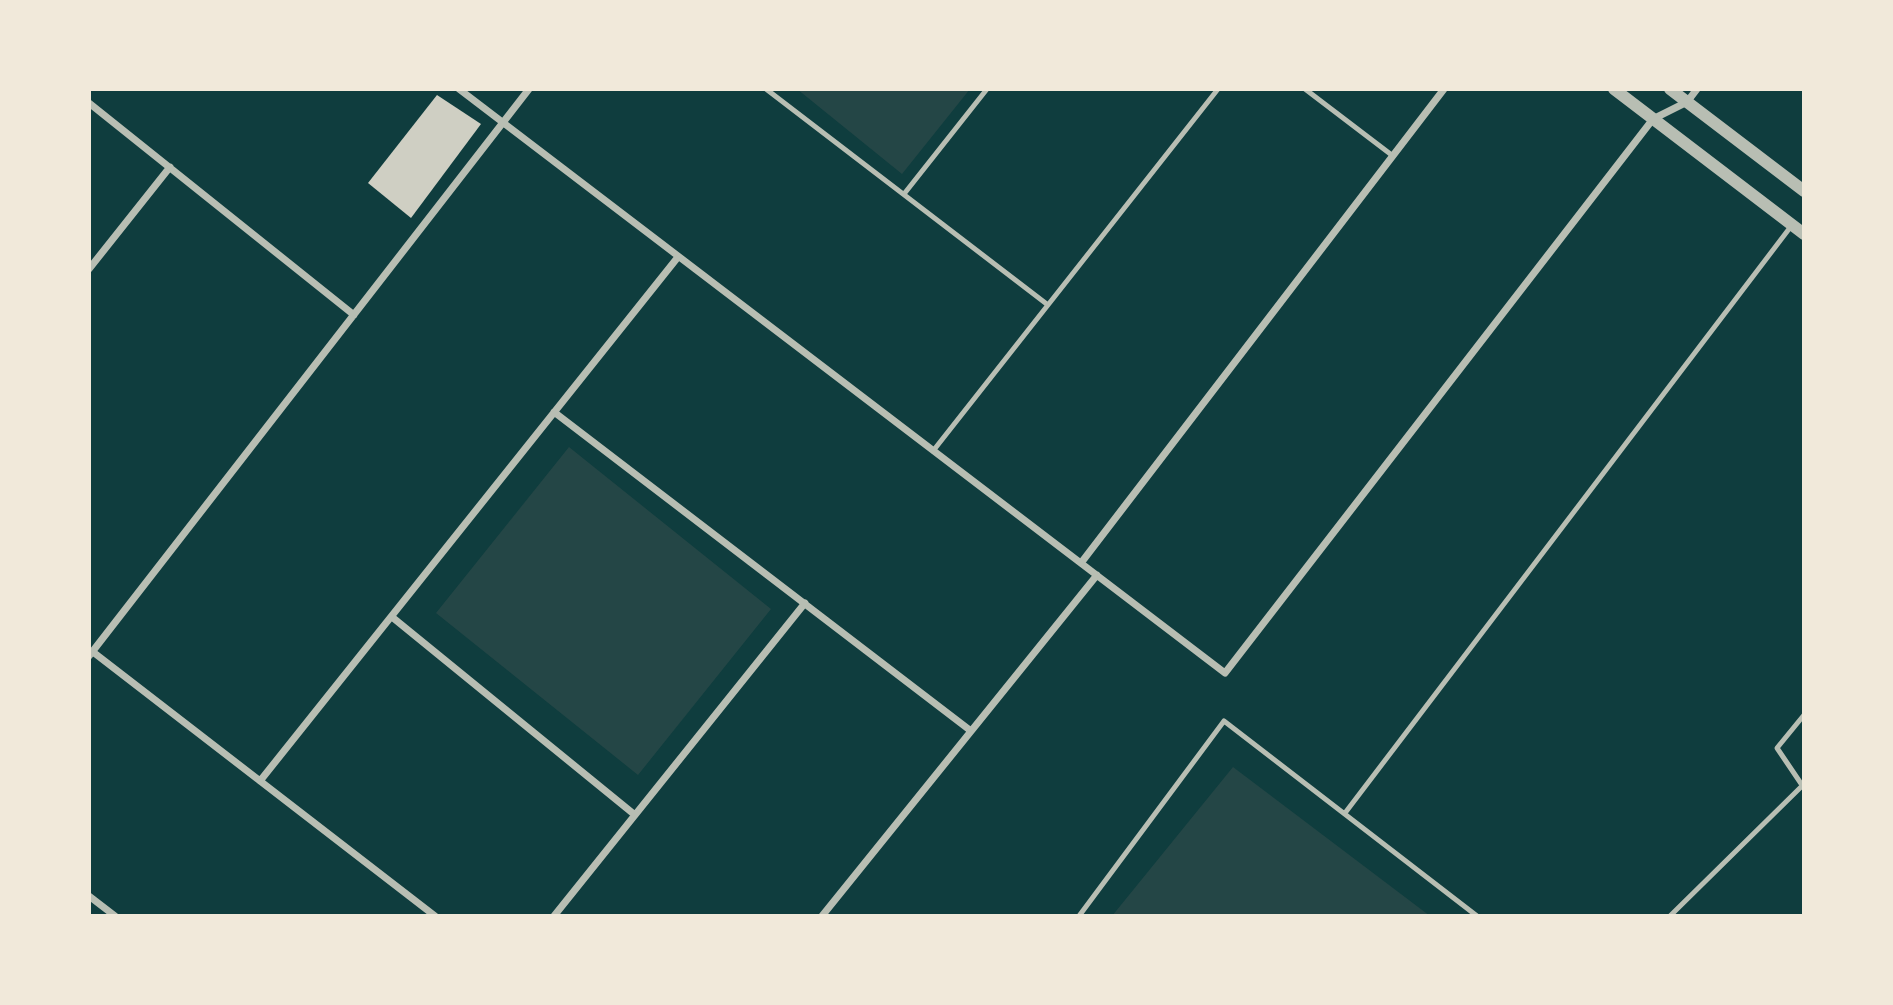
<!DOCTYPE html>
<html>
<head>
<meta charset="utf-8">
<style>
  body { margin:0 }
  #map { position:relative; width:1893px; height:1005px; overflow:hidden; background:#0f3d3e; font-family:Quicksand,sans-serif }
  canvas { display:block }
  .frame { position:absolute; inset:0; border:91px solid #f1e9da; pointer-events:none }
</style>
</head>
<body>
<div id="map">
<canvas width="1893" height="1005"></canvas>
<div class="frame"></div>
</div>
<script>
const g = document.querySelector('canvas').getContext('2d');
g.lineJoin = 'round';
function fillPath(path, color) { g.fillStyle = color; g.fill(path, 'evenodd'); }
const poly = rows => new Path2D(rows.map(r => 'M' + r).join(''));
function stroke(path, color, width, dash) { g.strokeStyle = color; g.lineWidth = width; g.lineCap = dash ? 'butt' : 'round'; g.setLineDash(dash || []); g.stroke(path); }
fillPath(poly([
  [797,89,970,89,902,174],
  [569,447,771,609,638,775,436,613],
  [1233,767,1430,916,1112,916]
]), '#244646');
fillPath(poly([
  [437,95,481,124,411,218,368,183]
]), '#cfcfc3');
stroke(poly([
  [766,89,1048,305],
  [1305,89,1393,156],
  [904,194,987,89],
  [933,451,1218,89],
  [1804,715,1777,748,1804,788],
  [1345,813,1792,225],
  [1079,916,1224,721,1477,916],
  [1670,916,1802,786]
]), '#b8beb3', 5);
stroke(poly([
  [459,89,1225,673,1653,119,1687,102,1697,89],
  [89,103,354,315],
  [89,269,170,167],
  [554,412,971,731],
  [1081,563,1444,89],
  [392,617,635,815],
  [93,652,435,916],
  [89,656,529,89],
  [260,781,678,257],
  [89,896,115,916],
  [554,916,805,603],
  [822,916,1097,575]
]), '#b8beb3', 7);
stroke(poly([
  [1614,89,1804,234],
  [1670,89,1804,191]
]), '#b8beb3', 12);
</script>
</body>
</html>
